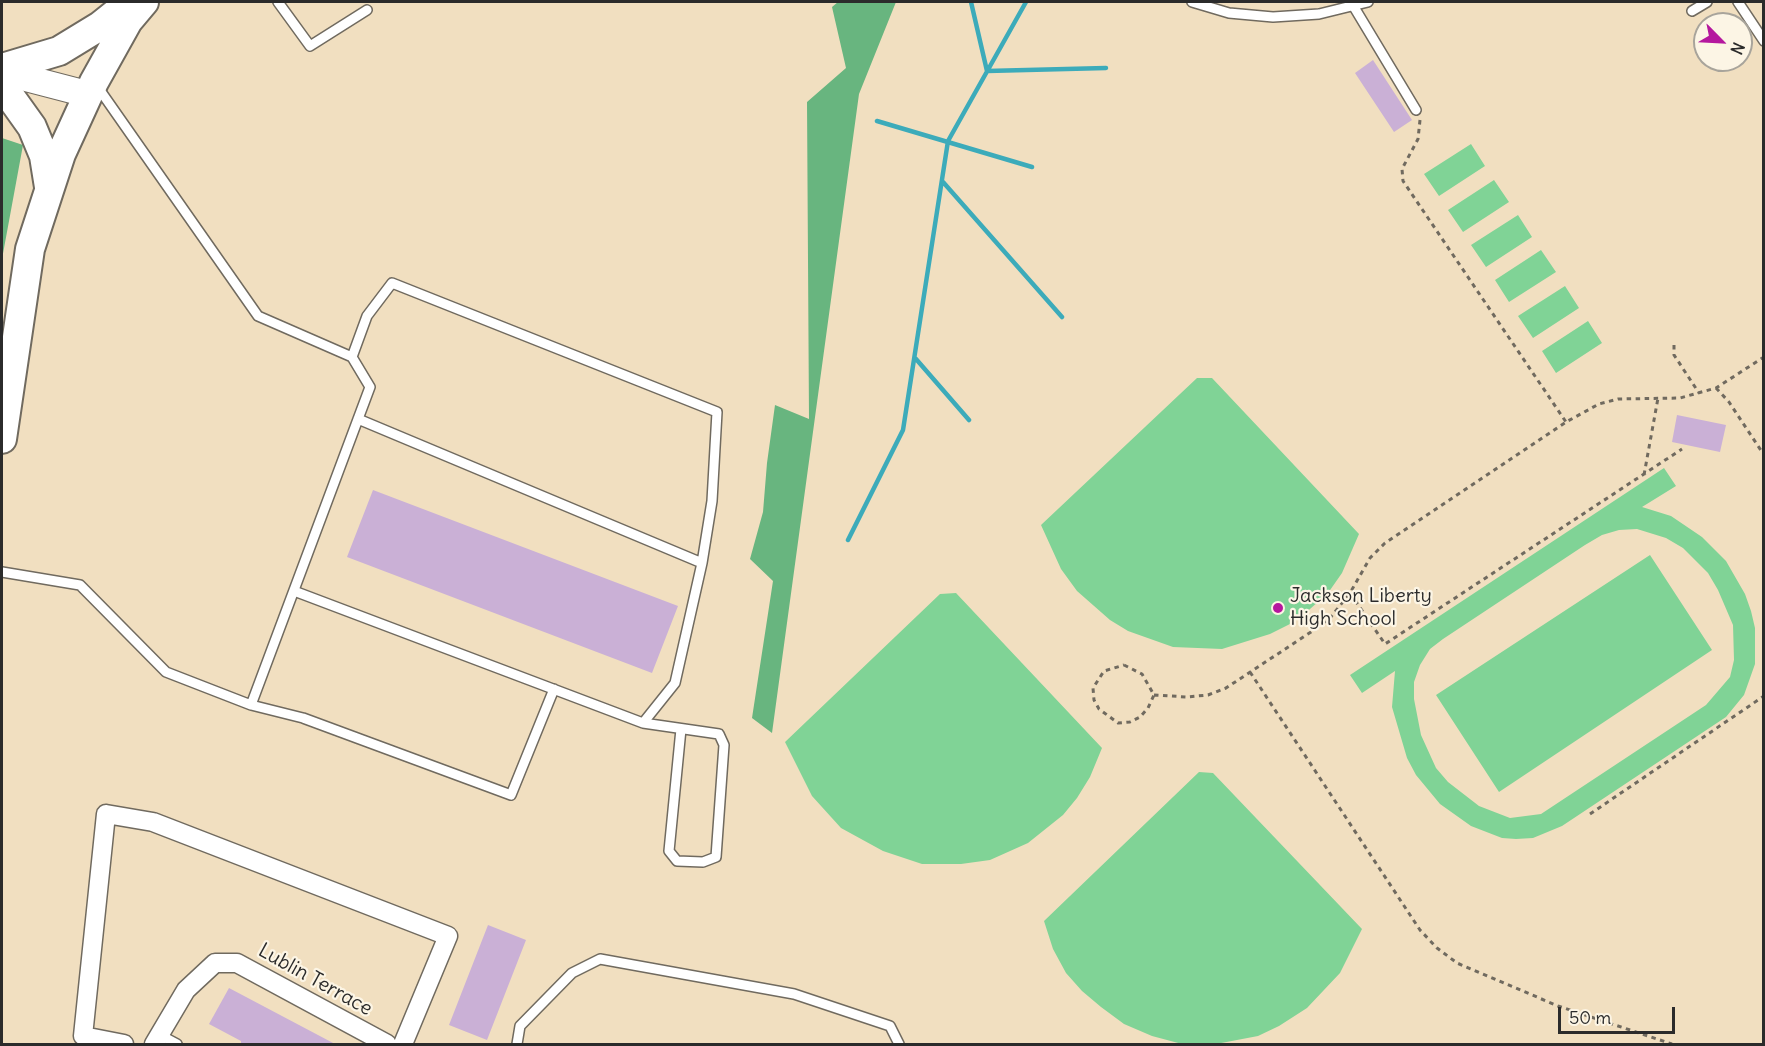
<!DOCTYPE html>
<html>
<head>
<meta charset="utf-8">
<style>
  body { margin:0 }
  #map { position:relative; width:1765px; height:1046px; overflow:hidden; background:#f1dfc0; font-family:Delius,sans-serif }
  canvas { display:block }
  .frame { position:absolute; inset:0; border:3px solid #2b2b2b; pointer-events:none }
  .north { position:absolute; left:1693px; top:12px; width:60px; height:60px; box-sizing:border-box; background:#fcf5e5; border:2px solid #a8a49b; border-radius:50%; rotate:114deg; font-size:16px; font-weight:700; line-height:24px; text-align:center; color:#2b2b2b }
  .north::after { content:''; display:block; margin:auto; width:21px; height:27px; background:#b5179e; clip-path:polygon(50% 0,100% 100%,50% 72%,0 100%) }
  .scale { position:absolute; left:1558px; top:1007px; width:117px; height:27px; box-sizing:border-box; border:3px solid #2b2b2b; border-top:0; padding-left:8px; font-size:18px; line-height:21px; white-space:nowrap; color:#2b2b2b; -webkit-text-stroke:4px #fcf5e5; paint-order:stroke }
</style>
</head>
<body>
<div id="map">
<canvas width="1765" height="1046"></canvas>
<div class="frame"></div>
<div class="north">N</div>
<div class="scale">50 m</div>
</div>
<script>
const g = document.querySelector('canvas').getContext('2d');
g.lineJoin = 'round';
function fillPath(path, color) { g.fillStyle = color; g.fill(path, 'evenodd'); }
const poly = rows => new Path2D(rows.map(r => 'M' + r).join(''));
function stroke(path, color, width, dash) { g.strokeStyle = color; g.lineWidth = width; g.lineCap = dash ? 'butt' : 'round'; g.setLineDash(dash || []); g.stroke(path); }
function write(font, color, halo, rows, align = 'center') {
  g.font = font + ' Delius,sans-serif'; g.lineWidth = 4.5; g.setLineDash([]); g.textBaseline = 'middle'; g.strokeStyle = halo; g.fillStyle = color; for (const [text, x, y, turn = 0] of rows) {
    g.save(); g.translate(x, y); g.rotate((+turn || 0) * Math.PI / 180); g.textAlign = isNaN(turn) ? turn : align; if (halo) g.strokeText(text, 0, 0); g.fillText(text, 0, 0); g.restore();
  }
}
fillPath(poly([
  [1471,144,1485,166,1439,196,1424,174],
  [1494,180,1509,202,1463,232,1448,210],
  [1518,215,1532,237,1486,267,1471,245],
  [1541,250,1556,272,1509,302,1495,280],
  [1565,286,1579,308,1533,338,1518,316],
  [1588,321,1602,343,1556,373,1542,351],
  [1197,378,1212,378,1359,534,1342,573,1328,593,1310,609,1292,623,1270,634,1222,649,1173,647,1128,631,1110,620,1077,591,1061,569,1041,525],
  [1664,468,1676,486,1642,507,1671,516,1702,537,1726,561,1745,594,1751,611,1755,628,1755,664,1744,695,1726,717,1562,826,1533,838,1516,839,1502,838,1471,826,1440,804,1416,775,1407,758,1392,707,1395,671,1362,693,1350,675],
  [1637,529,1666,538,1683,548,1708,573,1718,590,1733,625,1734,660,1730,677,1706,705,1541,814,1510,818,1479,806,1448,782,1436,768,1421,735,1414,699,1414,682,1420,665,1430,649,1443,639,1585,545,1602,535,1619,530],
  [1650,555,1712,650,1499,792,1436,695],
  [956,593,1102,748,1090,777,1077,798,1063,815,1028,843,990,860,961,864,922,864,883,851,841,828,812,796,785,742,940,594],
  [1199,772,1213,773,1362,929,1340,973,1307,1008,1279,1026,1258,1036,1216,1044,1182,1044,1152,1036,1124,1024,1101,1007,1082,991,1066,973,1053,949,1044,921]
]), '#80d396');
fillPath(poly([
  [838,2,896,2,859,94,772,733,752,718,773,581,750,559,763,512,767,463,775,405,809,419,807,102,846,68,832,7],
  [2,138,23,145,2,259]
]), '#68b57f');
stroke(poly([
  [971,2,987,71,1106,68],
  [877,121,1032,167],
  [943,182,1062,317],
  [916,359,969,420],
  [848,540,903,430,948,141,1026,2]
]), '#3cabba', 4.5);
fillPath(poly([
  [1373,60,1412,120,1394,132,1355,73],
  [1677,415,1726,425,1720,452,1672,442],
  [373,490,678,606,652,673,347,557],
  [488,925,526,940,487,1040,449,1025],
  [229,988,335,1044,241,1044,241,1041,209,1024]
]), '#cab0d6');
const service = poly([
  [278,2,310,46,367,10],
  [1192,2,1229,13,1273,17,1319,14,1368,2],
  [1738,2,1764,41],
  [1354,7,1416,110],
  [1692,11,1707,2],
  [352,357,367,316,392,283,717,412,712,501,702,563],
  [2,572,80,585,166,672,251,705,370,387,352,357,258,316,97,86],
  [294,591,643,723,675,683,702,563,358,419],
  [251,705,303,718,511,795,554,689],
  [643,723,719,734,724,745,716,857,703,862,677,861,669,851,681,729],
  [160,1035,177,1044],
  [517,1044,520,1026,572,973,600,959,794,994,890,1026,899,1044]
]);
const minor = poly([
  [124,1044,83,1036,106,814,153,822,448,936,403,1044],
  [154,1044,186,990,215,963,237,963,387,1044]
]);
const secondary = poly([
  [2,76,14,75,87,94]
]);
const primary = poly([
  [2,68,59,51,100,26,130,2],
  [2,94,12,99,32,127,44,156,49,187],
  [2,439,30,249,61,154,94,82,128,21,144,2]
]);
stroke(service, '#706a5f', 12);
stroke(minor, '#706a5f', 21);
stroke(secondary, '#706a5f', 28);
stroke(primary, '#706a5f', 32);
stroke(poly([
  [1420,120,1418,139,1402,169,1403,181,1566,422],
  [1674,345,1674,355,1699,393],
  [1716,388,1729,402,1764,455],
  [1644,475,1658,398],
  [1350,593,1385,644,1682,449],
  [1124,665,1142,674,1154,695,1148,708,1140,717,1130,722,1118,723,1099,709,1094,700,1093,688,1104,671,1124,665],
  [1250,672,1420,930,1437,948,1457,963,1558,1006,1672,1044],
  [1154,695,1187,697,1208,695,1226,688,1311,632,1330,618,1350,593,1370,558,1385,543,1566,422,1599,404,1618,399,1680,398,1716,388,1764,357],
  [1590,814,1764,696]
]), '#706a5f', 3, [4.5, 4.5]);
stroke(service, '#fff', 9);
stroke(minor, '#fff', 18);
stroke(secondary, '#fff', 26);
stroke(primary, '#fff', 28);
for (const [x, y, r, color] of [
  [1278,608,6,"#b5179e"]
]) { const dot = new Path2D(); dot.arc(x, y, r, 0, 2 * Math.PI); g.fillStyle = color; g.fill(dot); stroke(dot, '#fcf5e5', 2); }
write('20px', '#2b2b2b', '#fcf5e5', [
  ["Jackson Liberty",1290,596],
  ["High School",1290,619]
], 'left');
write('20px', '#2b2b2b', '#fcf5e5', [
  ["Lublin Terrace",315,980,29]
]);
</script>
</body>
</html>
